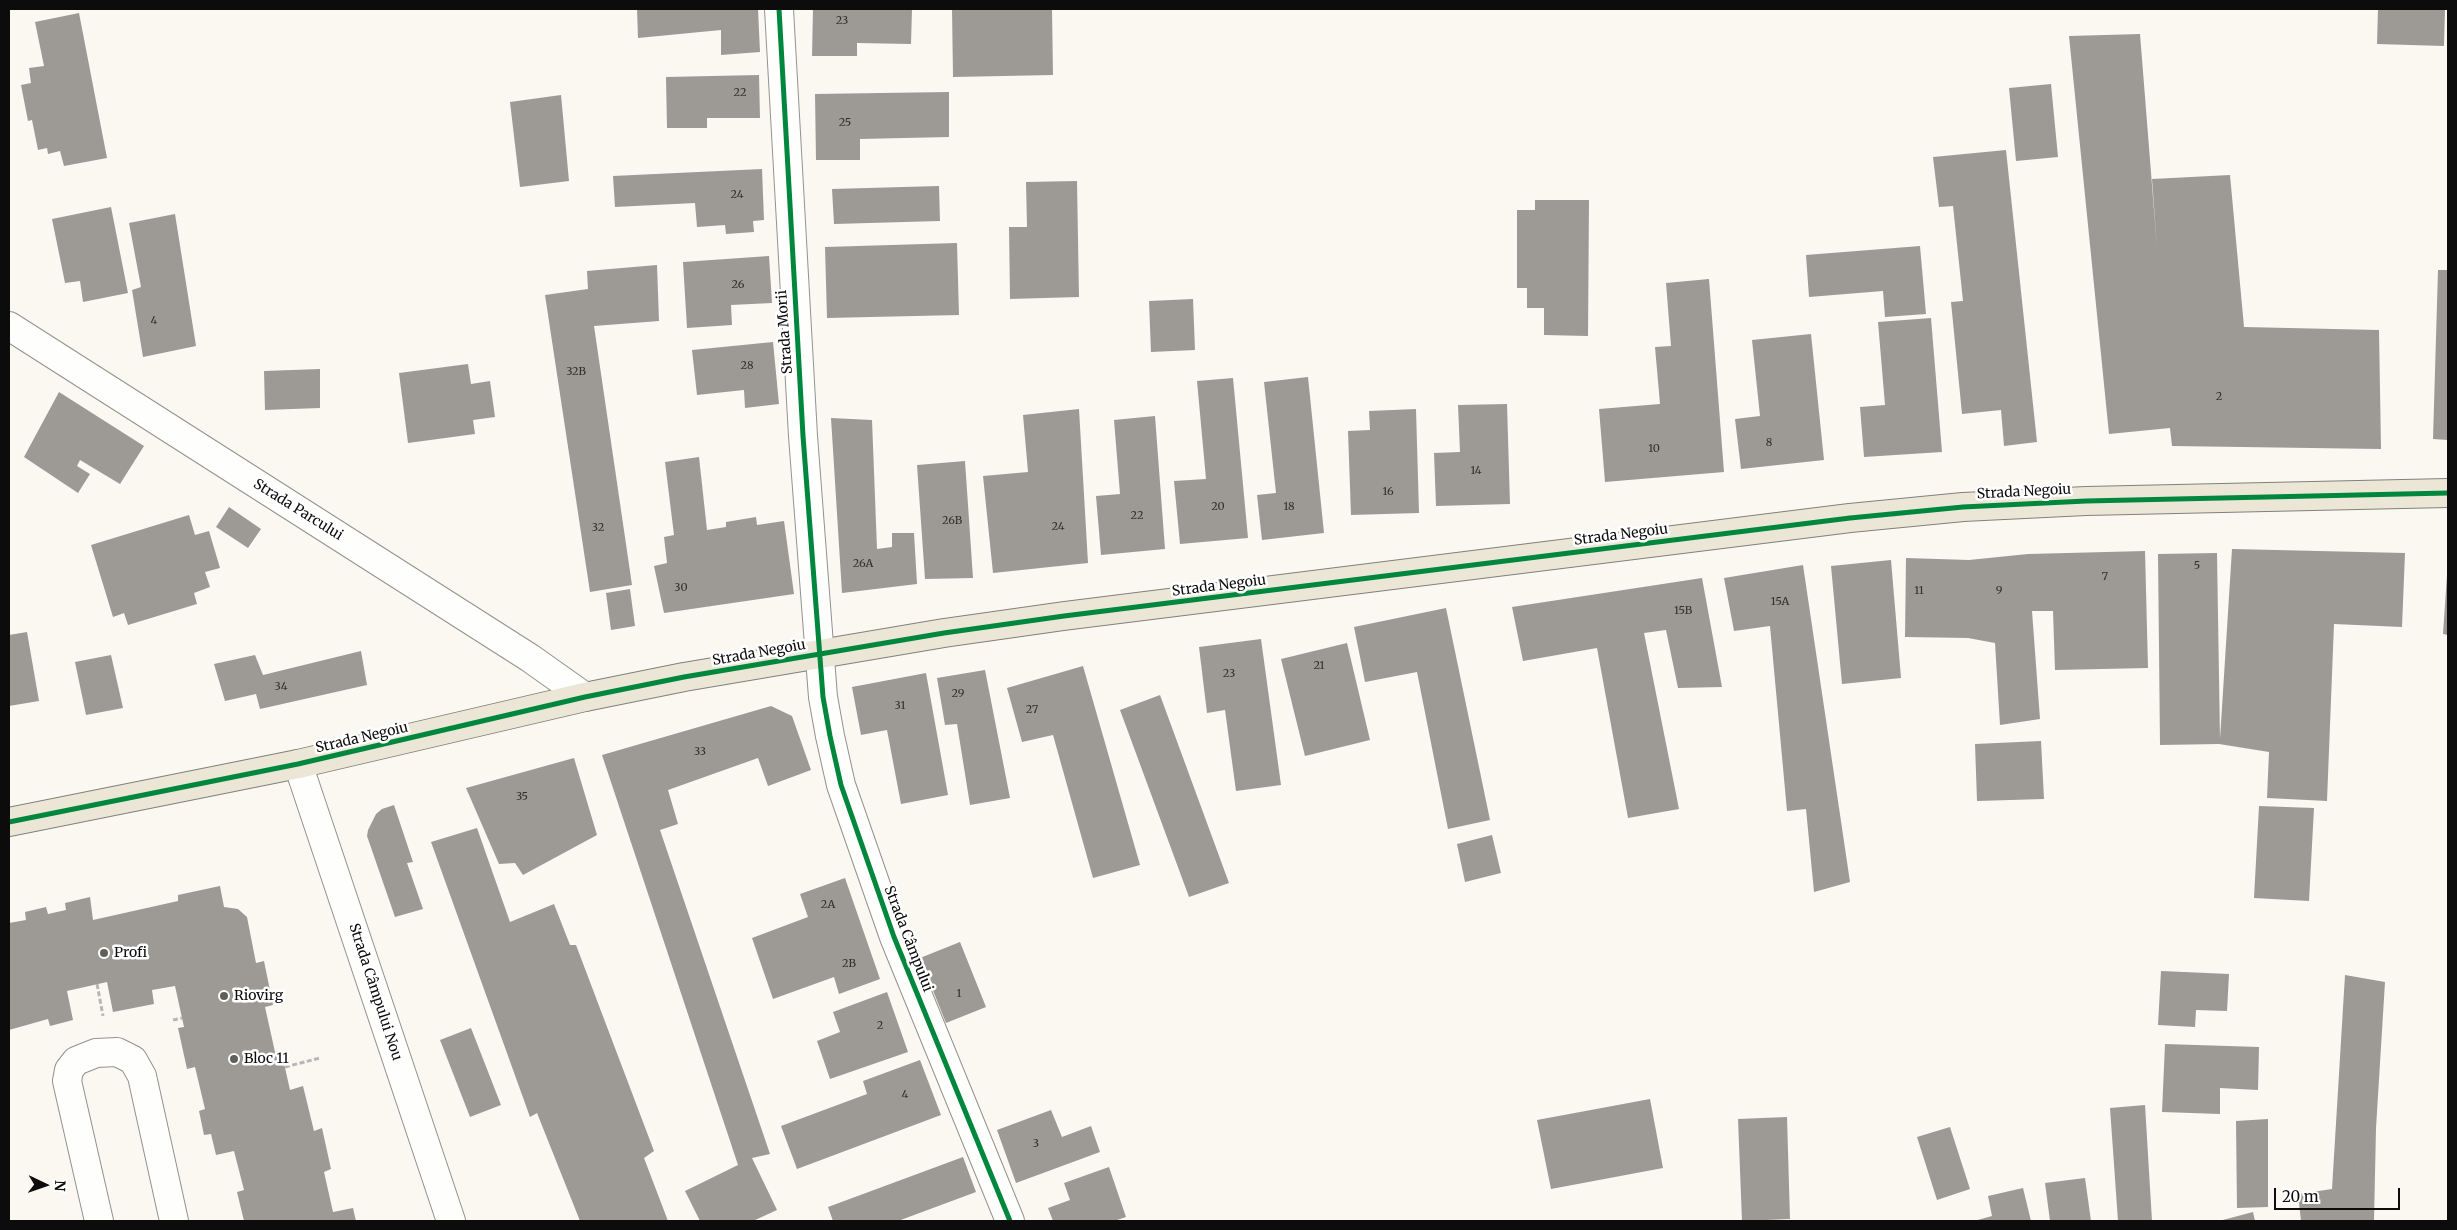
<!DOCTYPE html>
<html>
<head>
<meta charset="utf-8">
<style>
  body { margin:0 }
  #map { position:relative; width:2457px; height:1230px; overflow:hidden; background:#faf8f0; font-family:Merriweather,serif }
  canvas { display:block }
  .frame { position:absolute; inset:0; border:10px solid #0c0c0c; pointer-events:none }
  .north { position:absolute; left:20px; top:1160px; width:50px; height:50px; -webkit-text-stroke:4px #fff; paint-order:stroke; rotate:93deg; font-size:14px; font-weight:700; line-height:20px; text-align:center; color:#0c0c0c }
  .north::after { content:''; display:block; margin:auto; width:18px; height:22px; background:#0c0c0c; clip-path:polygon(50% 0,100% 100%,50% 72%,0 100%) }
  .scale { position:absolute; left:2274px; top:1188px; width:126px; height:22px; box-sizing:border-box; border:2px solid #0c0c0c; border-top:0; padding-left:6px; font-size:15px; line-height:18px; white-space:nowrap; color:#0c0c0c; -webkit-text-stroke:4px #fff; paint-order:stroke }
</style>
</head>
<body>
<div id="map">
<canvas width="2457" height="1230"></canvas>
<div class="frame"></div>
<div class="north">N</div>
<div class="scale">20 m</div>
</div>
<script>
const g = document.querySelector('canvas').getContext('2d');
g.lineJoin = 'round';
function fillPath(path, color) { g.fillStyle = color; g.fill(path, 'evenodd'); }
const poly = rows => new Path2D(rows.map(r => 'M' + r).join(''));
function stroke(path, color, width, dash) { g.strokeStyle = color; g.lineWidth = width; g.lineCap = dash ? 'butt' : 'round'; g.setLineDash(dash || []); g.stroke(path); }
function write(font, color, halo, rows, align = 'center') {
  g.font = font + ' Merriweather,serif'; g.lineWidth = 5; g.setLineDash([]); g.textBaseline = 'middle'; g.strokeStyle = halo; g.fillStyle = color; for (const [text, x, y, turn = 0] of rows) {
    g.save(); g.translate(x, y); g.rotate((+turn || 0) * Math.PI / 180); g.textAlign = isNaN(turn) ? turn : align; if (halo) g.strokeText(text, 0, 0); g.fillText(text, 0, 0); g.restore();
  }
}
fillPath(poly([
  [637,9,758,9,760,52,721,55,721,30,638,38],
  [813,9,912,9,911,44,857,43,857,56,812,56],
  [952,9,1052,9,1053,75,953,77],
  [2378,9,2445,9,2444,46,2377,44],
  [79,13,107,158,64,166,60,151,48,154,47,148,38,150,32,120,28,121,21,85,31,83,29,68,44,66,35,22],
  [2140,34,2157,248,2152,179,2230,175,2244,327,2379,330,2381,449,2172,446,2170,428,2109,434,2069,36],
  [759,75,760,118,707,118,707,128,667,128,666,77],
  [2051,84,2058,157,2016,161,2009,88],
  [949,92,949,137,860,139,860,160,816,160,815,94],
  [561,95,569,181,520,187,510,102],
  [2006,150,2037,442,2004,446,2001,410,1962,414,1951,302,1963,301,1953,206,1939,207,1933,157],
  [762,169,764,220,753,221,754,232,726,234,725,225,697,227,695,203,615,207,613,176],
  [1077,181,1079,297,1010,299,1009,227,1027,227,1026,182],
  [939,186,940,221,834,224,832,189],
  [1535,200,1589,200,1588,336,1544,335,1544,308,1527,308,1527,288,1517,288,1517,210,1535,210],
  [111,207,128,293,83,302,80,281,65,283,52,219],
  [175,214,196,346,143,357,132,290,141,287,129,223],
  [957,243,959,315,827,318,825,247],
  [1920,246,1926,314,1885,317,1883,291,1809,297,1806,255],
  [769,256,772,303,731,305,732,325,687,328,683,262],
  [657,265,659,321,594,326,632,585,590,592,545,295,588,289,587,271],
  [2438,270,2448,270,2448,440,2433,439],
  [1709,279,1724,472,1605,482,1599,409,1660,404,1655,347,1671,346,1666,283],
  [1193,299,1195,350,1151,352,1149,301],
  [1931,318,1942,452,1864,457,1860,407,1885,405,1878,322],
  [1811,334,1824,460,1741,469,1735,419,1760,416,1752,340],
  [773,342,779,404,745,408,744,390,697,395,692,350],
  [468,364,471,384,490,381,495,417,473,420,475,434,408,443,399,373],
  [320,369,320,408,265,410,264,371],
  [1308,377,1324,533,1262,540,1257,495,1276,493,1264,382],
  [1233,378,1248,538,1180,544,1174,481,1206,479,1197,381],
  [59,392,144,446,120,484,80,460,77,466,90,474,78,493,24,457],
  [1507,404,1510,504,1436,506,1434,453,1460,452,1458,405],
  [1079,409,1088,563,993,573,983,476,1028,472,1023,415],
  [1416,409,1419,513,1351,515,1348,431,1370,430,1369,411],
  [1155,416,1165,549,1101,555,1096,496,1120,494,1114,420],
  [831,418,872,420,877,549,892,547,892,533,914,533,917,584,842,593],
  [699,457,707,530,726,527,726,522,756,517,757,525,784,521,794,594,664,613,654,566,667,563,664,537,674,535,665,462],
  [965,461,973,578,925,579,917,465],
  [229,507,261,529,248,548,216,527],
  [189,515,195,535,209,531,220,568,205,572,210,587,194,593,197,604,128,625,124,613,113,617,91,545],
  [2232,549,2405,553,2402,627,2334,624,2327,801,2267,798,2269,752,2219,744,2160,745,2158,554,2217,553,2220,739],
  [2145,551,2148,668,2055,670,2053,611,2032,611,2040,719,2000,725,1995,643,1968,638,1905,637,1906,558,1969,560,2028,554],
  [1891,560,1901,678,1842,684,1831,566],
  [1803,565,1850,882,1814,892,1806,809,1787,811,1770,626,1734,631,1724,578],
  [2447,575,2448,575,2448,635,2443,634],
  [1702,578,1722,687,1678,688,1666,630,1644,633,1679,809,1628,818,1597,648,1523,661,1512,607],
  [630,589,635,626,611,630,606,593],
  [1446,608,1490,820,1448,829,1417,672,1365,682,1354,627],
  [27,632,39,701,9,706,9,635],
  [1261,639,1281,785,1236,791,1225,710,1207,713,1199,647],
  [1347,643,1370,740,1305,756,1281,659],
  [361,651,367,685,260,709,256,694,225,701,214,664,255,655,263,675],
  [111,655,123,708,86,715,75,662],
  [1083,666,1140,865,1093,878,1053,735,1022,742,1007,688],
  [985,670,1010,798,970,805,957,724,945,725,937,678],
  [926,673,948,795,901,804,887,730,861,735,852,687],
  [1160,695,1229,883,1189,897,1120,710],
  [771,706,792,716,811,770,768,786,758,758,668,790,678,824,660,830,770,1154,752,1158,777,1210,753,1221,700,1221,685,1191,738,1165,602,755],
  [2041,741,2044,799,1977,801,1975,744],
  [574,758,597,835,523,875,515,863,499,864,466,788],
  [394,805,413,862,407,863,423,909,395,917,367,836,368,830,376,814,382,809],
  [2259,806,2314,808,2309,901,2254,898],
  [477,828,510,922,554,904,570,945,576,945,654,1151,644,1158,668,1221,580,1221,537,1113,530,1117,431,842],
  [1492,835,1501,873,1465,882,1457,844],
  [845,878,880,979,839,994,834,977,773,999,752,938,808,917,800,894],
  [220,886,224,907,238,909,247,917,256,963,264,961,273,1005,265,1007,275,1052,281,1050,290,1090,303,1086,314,1131,322,1128,331,1169,324,1172,333,1212,353,1208,356,1221,244,1221,237,1192,244,1190,234,1151,216,1155,211,1134,204,1135,199,1111,205,1109,195,1067,187,1069,178,1028,184,1027,175,986,152,990,154,1004,113,1012,107,982,67,991,73,1020,50,1026,48,1019,9,1030,9,923,26,920,25,912,46,907,48,914,66,910,65,903,90,897,93,920,178,901,178,895],
  [960,942,986,1007,946,1023,920,958],
  [2161,971,2229,974,2227,1011,2196,1010,2195,1027,2158,1025],
  [2345,975,2385,982,2376,1128,2374,1221,2301,1221,2298,1194,2332,1189],
  [887,992,908,1052,830,1079,817,1041,840,1032,833,1012],
  [471,1028,501,1105,470,1117,440,1040],
  [2165,1044,2259,1047,2258,1090,2220,1088,2220,1114,2162,1112],
  [920,1060,941,1115,797,1169,781,1126,867,1094,863,1081],
  [1650,1099,1663,1168,1551,1189,1537,1120],
  [2145,1105,2152,1221,2118,1221,2110,1108],
  [1051,1110,1062,1137,1091,1126,1100,1152,1016,1183,997,1130],
  [1787,1117,1790,1219,1742,1221,1738,1119],
  [2268,1119,2268,1207,2237,1208,2236,1121],
  [1950,1127,1970,1189,1937,1200,1917,1137],
  [963,1157,976,1192,898,1221,833,1221,828,1207],
  [1109,1167,1126,1217,1114,1221,1053,1221,1048,1208,1070,1200,1064,1183],
  [2085,1178,2091,1221,2050,1221,2045,1183],
  [2023,1188,2031,1221,1974,1221,1992,1216,1988,1196],
  [2253,1212,2255,1221,2219,1221]
]), '#9d9a96');
const minor = poly([
  [779,9,803,436,823,697,830,736,841,785,894,937,1010,1221],
  [9,326,530,658,585,697],
  [298,764,451,1221],
  [99,1221,67,1081,69,1070,76,1061,96,1053,117,1052,133,1060,142,1076,174,1221]
]);
const major = poly([
  [9,822,298,764,585,697,684,677,944,633,1064,616,1850,518,1963,507,2086,501,2448,493]
]);
stroke(minor, '#93928f', 30);
stroke(major, '#80807c', 30);
stroke(poly([
  [97,984,103,1016],
  [173,1020,182,1018],
  [285,1067,320,1058]
]), '#b7b7b5', 3, [5, 2.5]);
stroke(minor, '#fefefd', 28);
stroke(major, '#ece6d7', 28);
stroke(poly([
  [779,9,803,436,823,697,830,736,841,785,894,937,1010,1221],
  [9,822,298,764,585,697,684,677,944,633,1064,616,1850,518,1963,507,2086,501,2448,493]
]), '#00873e', 5);
for (const [x, y, r, color] of [
  [104,953,5,"#5f5f5c"],
  [224,996,5,"#5f5f5c"],
  [234,1059,5,"#5f5f5c"]
]) { const dot = new Path2D(); dot.arc(x, y, r, 0, 2 * Math.PI); g.fillStyle = color; g.fill(dot); stroke(dot, '#fff', 2); }
write('11px', '#30302e', null, [
  ["23",842,21],
  ["22",740,93],
  ["25",845,123],
  ["24",737,195],
  ["26",738,285],
  ["4",154,321],
  ["28",747,366],
  ["32B",576,372],
  ["2",2219,397],
  ["8",1769,443],
  ["10",1654,449],
  ["14",1476,471],
  ["16",1388,492],
  ["20",1218,507],
  ["18",1289,507],
  ["22",1137,516],
  ["26B",952,521],
  ["24",1058,527],
  ["32",598,528],
  ["26A",863,564],
  ["5",2197,566],
  ["7",2105,577],
  ["30",681,588],
  ["11",1919,591],
  ["9",1999,591],
  ["15A",1780,602],
  ["15B",1683,611],
  ["21",1319,666],
  ["23",1229,674],
  ["34",281,687],
  ["29",958,694],
  ["31",900,706],
  ["27",1032,710],
  ["33",700,752],
  ["35",522,797],
  ["2A",828,905],
  ["2B",849,964],
  ["1",959,994],
  ["2",880,1026],
  ["4",905,1095],
  ["3",1036,1144]
]);
write('14px', '#0c0c0c', '#fff', [
  ["Strada Morii",785,332,-94],
  ["Strada Negoiu",2024,492,-3],
  ["Strada Parcului",298,510,32],
  ["Strada Negoiu",1621,535,-7],
  ["Strada Negoiu",1219,586,-7],
  ["Strada Negoiu",759,653,-10],
  ["Strada Negoiu",362,738,-13],
  ["Strada Câmpului",908,939,69],
  ["Strada Câmpului Nou",375,992,72]
]);
write('14px', '#0c0c0c', '#fff', [
  ["Profi",114,953],
  ["Riovirg",234,996],
  ["Bloc 11",244,1059]
], 'left');
</script>
</body>
</html>
